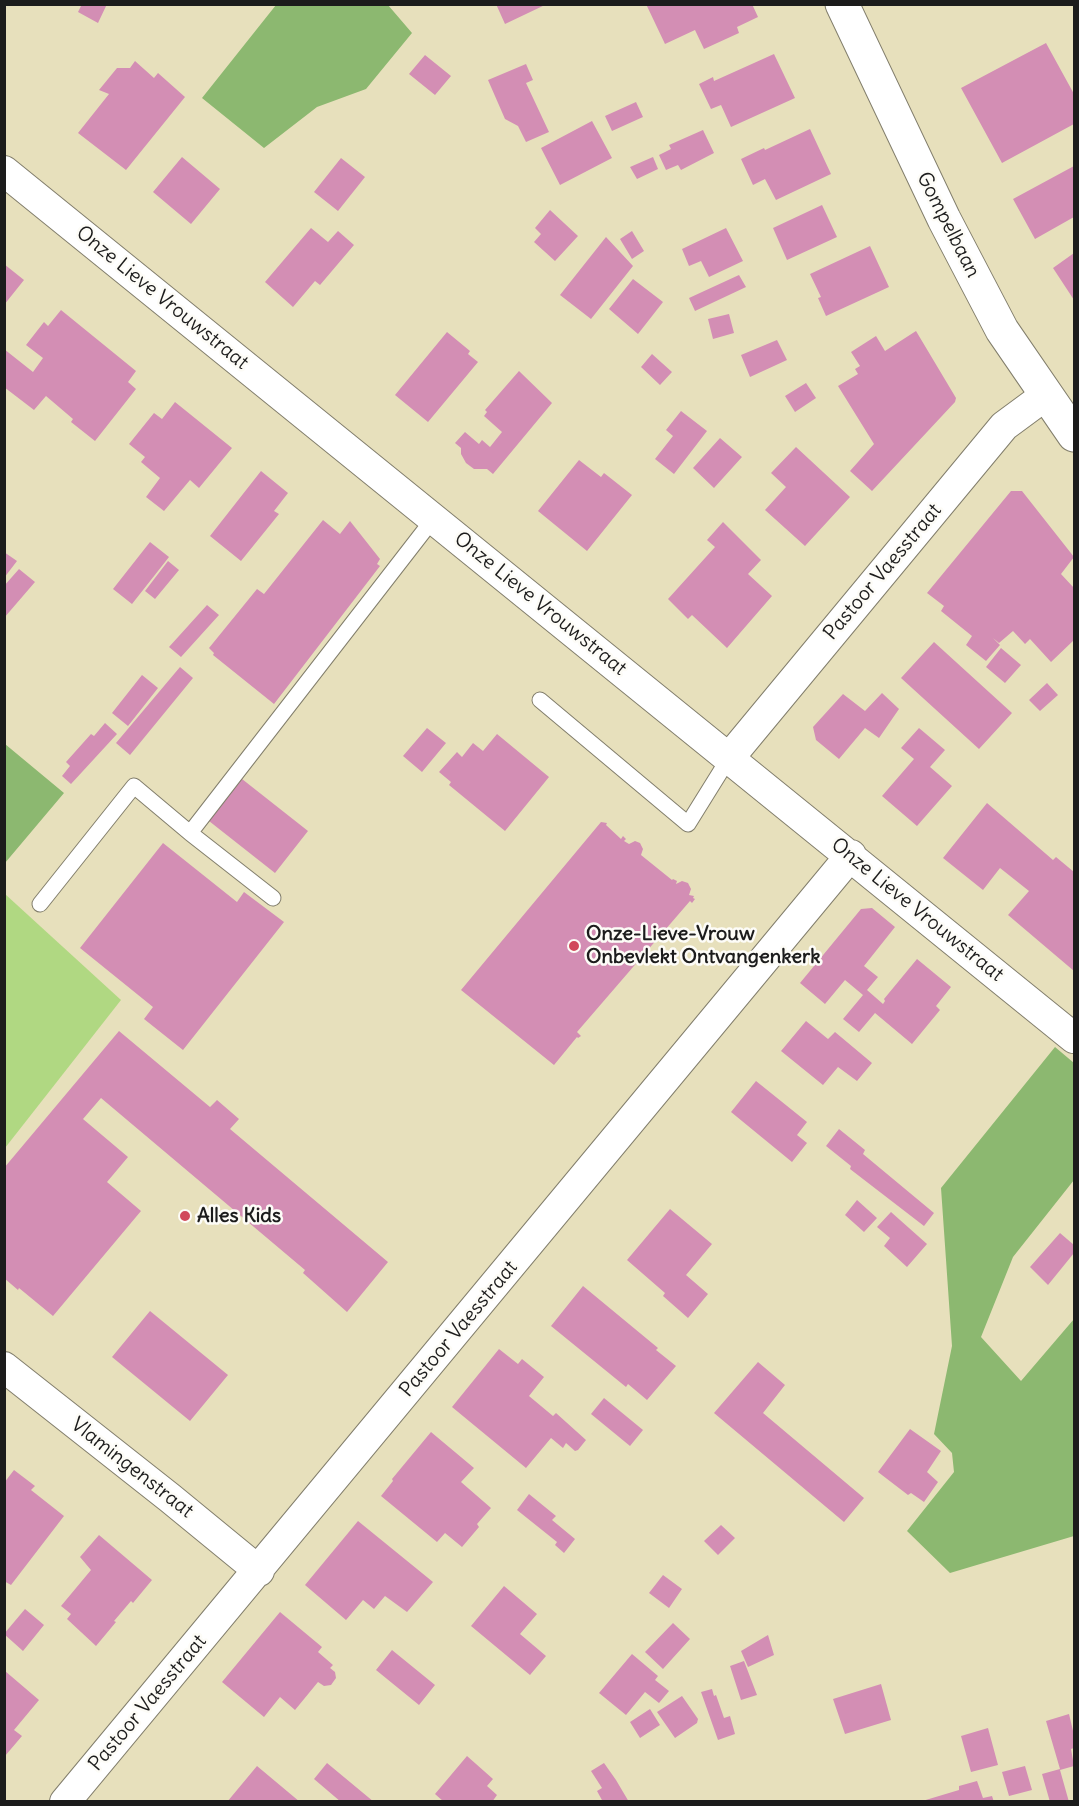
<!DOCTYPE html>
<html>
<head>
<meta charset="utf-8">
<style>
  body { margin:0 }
  #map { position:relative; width:1079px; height:1806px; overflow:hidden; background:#e7e0bc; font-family:Delius,sans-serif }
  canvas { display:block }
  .frame { position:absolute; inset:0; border:6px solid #1c1c1c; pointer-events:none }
</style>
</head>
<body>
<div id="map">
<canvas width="1079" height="1806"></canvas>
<div class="frame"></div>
</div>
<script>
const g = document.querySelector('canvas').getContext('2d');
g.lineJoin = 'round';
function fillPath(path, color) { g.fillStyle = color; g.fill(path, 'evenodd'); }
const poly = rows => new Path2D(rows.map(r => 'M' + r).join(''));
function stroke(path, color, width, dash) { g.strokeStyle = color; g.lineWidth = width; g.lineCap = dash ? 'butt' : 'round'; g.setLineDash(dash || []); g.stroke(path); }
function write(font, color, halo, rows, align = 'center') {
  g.font = font + ' Delius,sans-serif'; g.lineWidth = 5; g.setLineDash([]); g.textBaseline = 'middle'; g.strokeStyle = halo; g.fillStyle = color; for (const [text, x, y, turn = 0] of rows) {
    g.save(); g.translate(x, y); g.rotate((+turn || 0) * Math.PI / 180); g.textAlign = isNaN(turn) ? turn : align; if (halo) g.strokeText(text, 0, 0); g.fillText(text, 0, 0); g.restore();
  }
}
fillPath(poly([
  [5,894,121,1000,5,1148]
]), '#b0d882');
fillPath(poly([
  [276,5,388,5,412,33,366,89,317,107,264,148,202,98],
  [5,744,64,793,5,863],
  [1055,1047,1074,1063,1074,1180,1013,1257,981,1337,1021,1381,1074,1319,1074,1536,950,1573,907,1531,954,1472,952,1453,934,1434,952,1346,941,1188]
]), '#8cb870');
fillPath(poly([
  [82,4,107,4,98,23,78,12],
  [496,4,547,4,505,24],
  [646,4,752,4,758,17,737,27,739,33,704,49,695,30,665,44],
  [1046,43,1074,94,1074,124,1002,163,961,88],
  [774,54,795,98,731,127,721,105,711,109,699,84,713,77,714,81],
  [425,55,451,76,435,95,409,74],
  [135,61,154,78,158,73,185,97,126,170,78,133,109,94,99,90,117,68,130,68],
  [526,64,533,80,526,83,549,132,526,142,518,126,505,119,488,80],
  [636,102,643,117,612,131,605,116],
  [592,121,612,158,560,185,541,148],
  [810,129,831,174,776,200,765,179,753,185,741,159,764,148,765,150],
  [703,130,714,153,681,170,678,165,666,170,659,155,671,149,669,145],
  [182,157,220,189,191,224,153,192],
  [653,157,658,169,637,179,630,167],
  [341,158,365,177,338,211,314,192],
  [1074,166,1074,217,1035,239,1013,199],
  [822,205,837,237,787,260,773,228],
  [550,210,578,236,555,261,534,242,541,234,535,228],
  [311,228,328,242,338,231,354,245,320,285,315,281,293,307,265,282],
  [726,228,743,261,709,277,701,261,689,266,682,249],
  [632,231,644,251,632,259,620,239],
  [606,237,633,266,591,319,560,295],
  [870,246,889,287,826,316,818,298,821,297,810,274],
  [1074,253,1074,300,1053,268],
  [4,264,24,280,4,305],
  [739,275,746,287,695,311,689,298],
  [633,279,663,302,638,334,609,309],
  [61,310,136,371,128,382,136,389,95,441,71,422,73,419,46,396,34,410,4,387,4,349,33,372,43,358,26,345,44,322,48,326],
  [729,314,734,333,713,339,708,319],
  [916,331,956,398,955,402,872,491,850,471,874,444,838,386,858,374,855,369,860,366,851,352,876,336,885,351],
  [447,332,470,351,468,354,478,362,428,422,395,395],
  [777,340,787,360,750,377,741,355],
  [652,354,672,372,660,385,641,367],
  [519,371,552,403,493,474,487,469,474,469,466,463,461,454,461,448,455,443,465,432,479,444,482,440,490,447,502,432,484,416,487,412,485,410],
  [806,383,816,398,795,412,785,396],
  [175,402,232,448,199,488,190,480,164,511,146,497,160,478,141,462,145,457,129,444,154,413,162,419],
  [681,411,707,431,674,474,655,459,673,436,666,430],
  [720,438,742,457,714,488,693,468],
  [796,447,850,497,805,546,765,510,786,487,771,473],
  [579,460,601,477,604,473,632,495,587,551,538,511],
  [261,471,288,493,274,511,279,514,241,561,210,536],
  [1011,491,1022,491,1074,557,1061,574,1074,588,1074,640,1051,662,1030,639,1025,644,1013,631,999,643,993,638,1000,645,986,661,966,645,972,636,941,611,944,606,927,593],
  [323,520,340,534,350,521,380,559,377,564,380,566,274,704,213,655,214,653,209,648,257,589,264,594],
  [723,522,761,560,748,574,772,596,727,648,692,615,688,619,668,599,715,547,707,540],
  [150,542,169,557,132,604,113,589],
  [4,552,17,561,4,578],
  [168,561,179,570,155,599,145,591],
  [19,569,35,582,4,618,4,586],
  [207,605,219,615,181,657,169,647],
  [934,642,1012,713,979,749,901,678],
  [1001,648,1021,665,1005,683,986,667],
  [180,667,193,678,130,755,116,743],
  [142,675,158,688,128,726,112,713],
  [1047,683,1058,695,1040,711,1029,700],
  [882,693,899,709,879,738,865,728,839,759,816,740,813,727,843,694,865,711],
  [105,723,117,734,71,784,62,776,70,766,66,762,91,734,94,736],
  [427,728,446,743,422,772,403,756],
  [919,728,945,750,930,767,952,786,917,826,882,796,914,759,901,748],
  [497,734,549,777,505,831,449,785,451,782,439,772,457,752,462,757,473,743,483,751],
  [242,779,308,831,275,873,209,821],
  [987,803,1053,860,1056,857,1074,872,1074,971,1008,915,1029,891,1000,868,983,890,943,858],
  [601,822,607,823,606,825,621,839,623,836,626,839,624,841,629,844,635,841,640,843,643,849,641,855,672,880,673,879,677,881,676,884,682,881,688,883,691,889,689,895,694,896,693,898,695,899,692,903,690,901,577,1032,581,1036,578,1038,577,1037,554,1065,461,990],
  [163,843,237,902,244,892,284,922,183,1050,144,1019,153,1007,80,948],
  [872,908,895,927,864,966,878,977,867,990,883,1004,885,1001,884,999,917,959,951,987,936,1006,940,1010,912,1044,875,1013,859,1032,843,1019,863,995,845,980,825,1004,800,983,861,909],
  [806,1021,828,1039,835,1032,872,1063,857,1081,838,1067,823,1085,781,1051],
  [119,1031,210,1107,217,1100,239,1119,230,1129,388,1262,347,1312,303,1273,305,1270,101,1098,83,1119,128,1157,107,1182,141,1211,53,1316,19,1288,18,1290,4,1278,4,1168],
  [756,1081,807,1122,797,1135,807,1143,792,1162,731,1112],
  [839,1129,865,1150,863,1154,934,1213,924,1226,850,1169,851,1166,826,1146],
  [857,1200,877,1218,864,1232,845,1215],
  [670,1209,712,1244,686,1275,708,1294,688,1318,663,1296,665,1293,627,1260],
  [891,1212,927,1244,907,1267,884,1246,890,1238,877,1227],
  [1060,1233,1074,1245,1074,1253,1048,1285,1030,1267],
  [583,1286,658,1348,656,1350,676,1366,647,1400,628,1384,626,1387,551,1326],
  [150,1311,228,1375,190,1421,112,1357],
  [499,1349,518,1364,522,1359,544,1377,529,1396,553,1416,556,1413,586,1440,578,1450,575,1451,566,1443,563,1448,551,1438,526,1468,452,1407],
  [758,1362,785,1385,763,1413,864,1498,844,1522,714,1413],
  [604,1398,643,1430,630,1446,591,1414],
  [910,1429,941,1451,927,1472,938,1482,924,1502,911,1493,908,1495,878,1472],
  [431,1432,474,1468,461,1482,491,1508,477,1524,479,1527,462,1547,445,1533,437,1542,381,1496,393,1481,392,1479],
  [14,1470,35,1486,31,1490,64,1516,11,1585,4,1581,4,1483],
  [529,1494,556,1516,552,1520,575,1539,564,1553,555,1545,557,1542,517,1510],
  [358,1521,433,1582,407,1612,385,1596,374,1609,363,1600,346,1620,305,1585],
  [721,1525,735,1538,718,1555,704,1541],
  [99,1535,152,1580,133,1603,131,1601,114,1621,116,1622,96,1646,67,1619,71,1614,61,1606,91,1570,80,1557],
  [663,1575,682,1589,669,1608,649,1593],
  [504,1586,537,1614,520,1634,546,1656,530,1675,471,1626],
  [25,1609,44,1625,23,1651,4,1634],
  [280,1612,322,1647,318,1652,333,1665,330,1668,335,1672,336,1678,331,1685,324,1686,318,1682,295,1710,280,1697,264,1717,222,1682],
  [673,1623,690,1639,663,1669,645,1652],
  [768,1635,774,1655,748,1667,741,1651],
  [392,1650,435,1685,419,1705,376,1670],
  [632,1654,658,1676,655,1680,669,1691,659,1703,645,1692,626,1715,599,1693],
  [744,1661,757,1695,741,1700,730,1666],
  [5,1671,39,1700,14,1730,22,1736,5,1756],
  [881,1684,891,1720,845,1734,833,1699],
  [712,1689,714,1696,716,1695,724,1718,730,1716,735,1734,718,1740,701,1692],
  [682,1696,698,1719,697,1723,675,1738,657,1712],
  [650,1709,660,1725,640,1738,630,1722],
  [1069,1714,1074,1735,1074,1748,1071,1749,1074,1766,1060,1770,1069,1802,1050,1802,1042,1774,1060,1769,1046,1721],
  [988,1728,998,1765,971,1772,961,1736],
  [467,1756,493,1779,487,1786,497,1795,492,1802,444,1802,435,1794],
  [327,1763,374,1802,341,1802,314,1779],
  [604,1763,616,1780,629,1802,603,1802,597,1791,602,1788,591,1771],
  [257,1766,300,1802,227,1802],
  [1025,1766,1032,1790,1009,1796,1002,1772],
  [977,1781,983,1798,992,1796,994,1802,919,1802,959,1790,959,1786]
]), '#d38eb4');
const lane = poly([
  [540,700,688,824,729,758],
  [273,898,190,833,434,518],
  [40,904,134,786,190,833]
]);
const street = poly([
  [4,171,1074,1038],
  [729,758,1004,426,1046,395],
  [4,1367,170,1498,259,1571],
  [65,1802,851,855]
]);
const secondary = poly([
  [842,4,944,219,1002,330,1074,435]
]);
stroke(lane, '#827e6c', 17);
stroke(street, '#827e6c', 32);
stroke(secondary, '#827e6c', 35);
stroke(lane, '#fff', 15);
stroke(street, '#fff', 30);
stroke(secondary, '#fff', 33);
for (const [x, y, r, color] of [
  [574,946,6,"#d1495b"],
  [185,1216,6,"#d1495b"]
]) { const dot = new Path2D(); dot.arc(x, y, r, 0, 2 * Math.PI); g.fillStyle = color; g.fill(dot); stroke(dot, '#fdfcf7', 2); }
write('20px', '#1c1c1c', '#fdfcf7', [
  ["Gompelbaan",948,225,63],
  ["Onze Lieve Vrouwstraat",162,298,39],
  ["Pastoor Vaesstraat",883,572,-50],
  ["Onze Lieve Vrouwstraat",540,604,39],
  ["Onze Lieve Vrouwstraat",917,910,39],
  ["Pastoor Vaesstraat",459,1329,-50],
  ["Vlamingenstraat",132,1468,38],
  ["Pastoor Vaesstraat",148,1703,-50]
]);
write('bold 20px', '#1c1c1c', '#fdfcf7', [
  ["Onze-Lieve-Vrouw",586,934],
  ["Onbevlekt Ontvangenkerk",586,957],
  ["Alles Kids",197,1216]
], 'left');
</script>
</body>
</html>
